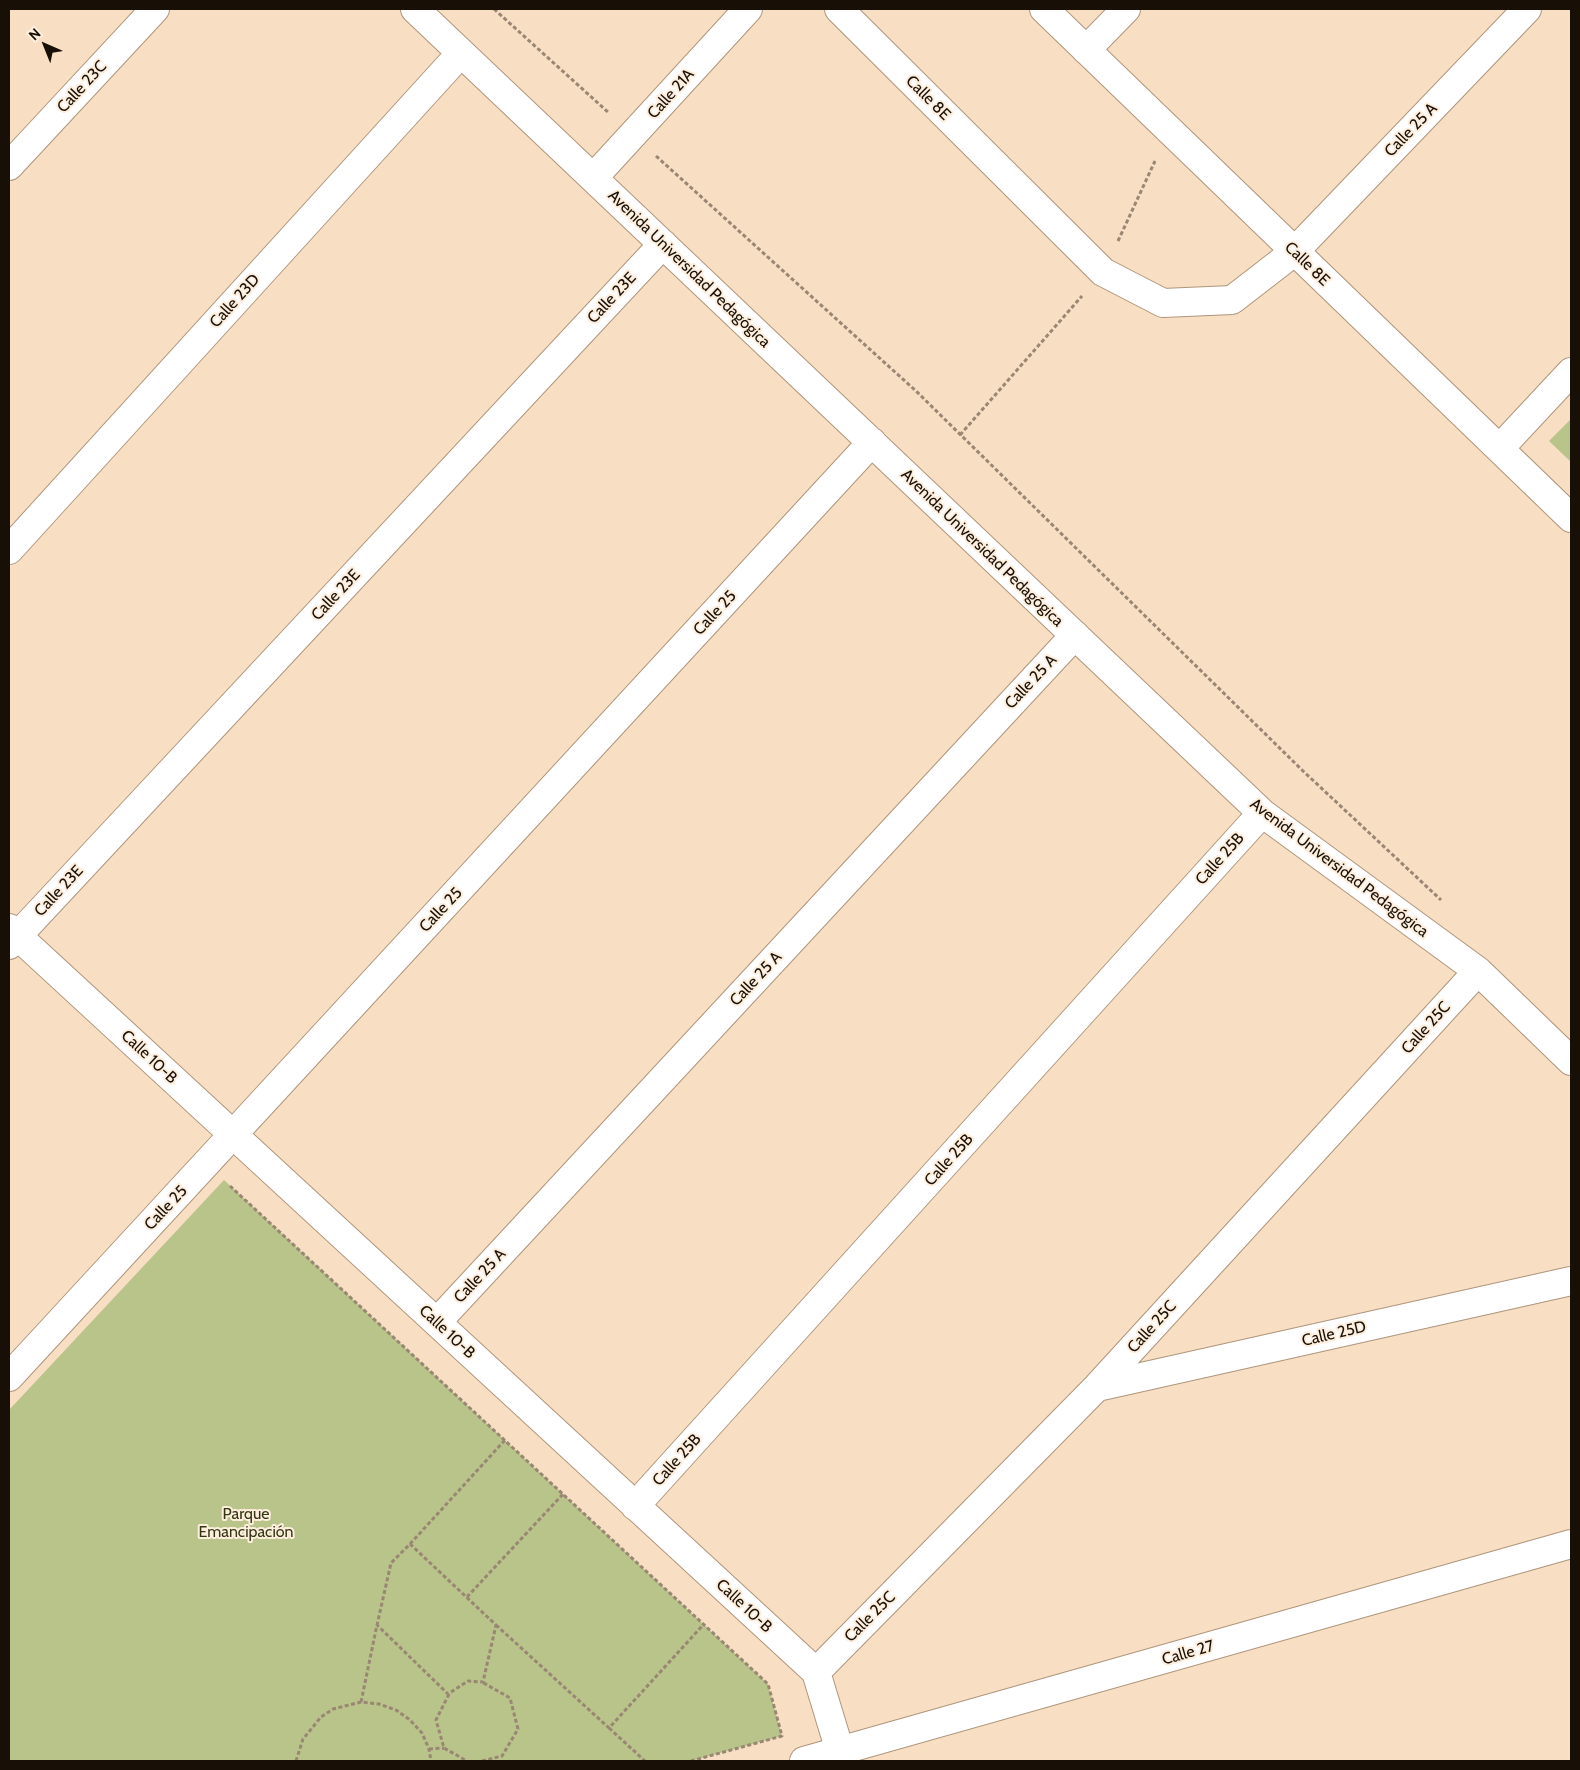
<!DOCTYPE html>
<html>
<head>
<meta charset="utf-8">
<style>
  body { margin:0 }
  #map { position:relative; width:1580px; height:1770px; overflow:hidden; background:#f8dec3; font-family:Cabin,sans-serif }
  canvas { display:block }
  .frame { position:absolute; inset:0; border:10px solid #180f06; pointer-events:none }
  .north { position:absolute; left:20px; top:20px; width:50px; height:50px; -webkit-text-stroke:4px #fdeedd; paint-order:stroke; rotate:316deg; font-size:14px; font-weight:700; line-height:20px; text-align:center; color:#180f06 }
  .north::after { content:''; display:block; margin:auto; width:18px; height:22px; background:#180f06; clip-path:polygon(50% 0,100% 100%,50% 72%,0 100%) }
</style>
</head>
<body>
<div id="map">
<canvas width="1580" height="1770"></canvas>
<div class="frame"></div>
<div class="north">N</div>
</div>
<script>
const g = document.querySelector('canvas').getContext('2d');
g.lineJoin = 'round';
function fillPath(path, color) { g.fillStyle = color; g.fill(path, 'evenodd'); }
const poly = rows => new Path2D(rows.map(r => 'M' + r).join(''));
function stroke(path, color, width, dash) { g.strokeStyle = color; g.lineWidth = width; g.lineCap = dash ? 'butt' : 'round'; g.setLineDash(dash || []); g.stroke(path); }
function write(font, color, halo, rows, align = 'center') {
  g.font = font + ' Cabin,sans-serif'; g.lineWidth = 4; g.setLineDash([]); g.textBaseline = 'middle'; g.strokeStyle = halo; g.fillStyle = color; for (const [text, x, y, turn = 0] of rows) {
    g.save(); g.translate(x, y); g.rotate((+turn || 0) * Math.PI / 180); g.textAlign = isNaN(turn) ? turn : align; if (halo) g.strokeText(text, 0, 0); g.fillText(text, 0, 0); g.restore();
  }
}
fillPath(poly([
  [1571,419,1571,462,1549,441],
  [224,1180,768,1684,782,1736,691,1761,9,1761,9,1410]
]), '#b9c48a');
const minor = poly([
  [415,9,1262,813,1478,971,1571,1061],
  [839,9,1103,272,1163,303,1232,300,1294,252,1527,9],
  [1044,9,1571,518],
  [1086,50,1126,9],
  [9,166,155,9],
  [593,178,748,9],
  [1500,448,1571,372],
  [9,550,461,53],
  [9,928,816,1672,843,1761],
  [9,945,663,244],
  [437,1322,1075,635],
  [9,1377,872,442],
  [1097,1387,1571,1281],
  [635,1506,1262,813],
  [816,1672,1097,1387,1478,971],
  [804,1761,1571,1544]
]);
stroke(minor, '#ae967c', 30);
stroke(poly([
  [494,9,609,113],
  [656,156,916,391,1302,770,1441,900],
  [1118,241,1155,161],
  [960,435,1082,296],
  [230,1186,768,1684,782,1736,691,1761],
  [410,1544,505,1440],
  [467,1597,563,1494],
  [496,1625,609,1728,704,1624],
  [449,1694,436,1720,444,1748,467,1761],
  [361,1702,377,1625,391,1563,410,1544,496,1625,483,1682,468,1681,448,1694,377,1625],
  [609,1728,645,1761],
  [429,1749,444,1748],
  [296,1761,303,1739,321,1717,333,1709,361,1702,379,1704,396,1710,410,1720,422,1733,429,1749,431,1761],
  [482,1761,502,1756,518,1729,510,1698,482,1682]
]), '#998673', 3, [4, 2.5]);
stroke(minor, '#fff', 28);
write('16px', '#180f06', '#fdeedd', [
  ["Calle 23C",82,87,-47],
  ["Calle 21A",671,94,-48],
  ["Calle 8E",928,98,45],
  ["Calle 25 A",1411,130,-46],
  ["Calle 8E",1307,264,44],
  ["Avenida Universidad Pedagógica",689,269,44],
  ["Calle 23E",612,298,-47],
  ["Calle 23D",235,301,-48],
  ["Avenida Universidad Pedagógica",982,548,44],
  ["Calle 23E",336,595,-47],
  ["Calle 25",715,613,-47],
  ["Calle 25 A",1031,682,-47],
  ["Calle 25B",1220,859,-48],
  ["Avenida Universidad Pedagógica",1339,868,37],
  ["Calle 23E",59,891,-47],
  ["Calle 25",441,910,-47],
  ["Calle 25 A",756,979,-47],
  ["Calle 25C",1426,1028,-48],
  ["Calle 10-B",149,1057,43],
  ["Calle 25B",949,1160,-48],
  ["Calle 25",166,1208,-47],
  ["Calle 25 A",480,1276,-47],
  ["Calle 25C",1152,1327,-48],
  ["Calle 10-B",447,1332,43],
  ["Calle 25D",1334,1334,-13],
  ["Calle 25B",677,1460,-48],
  ["Calle 10-B",744,1606,43],
  ["Calle 25C",870,1617,-45],
  ["Calle 27",1188,1653,-16]
]);
write('16px', '#323712', '#fdeedd', [
  ["Parque",246,1514],
  ["Emancipación",246,1532]
]);
</script>
</body>
</html>
